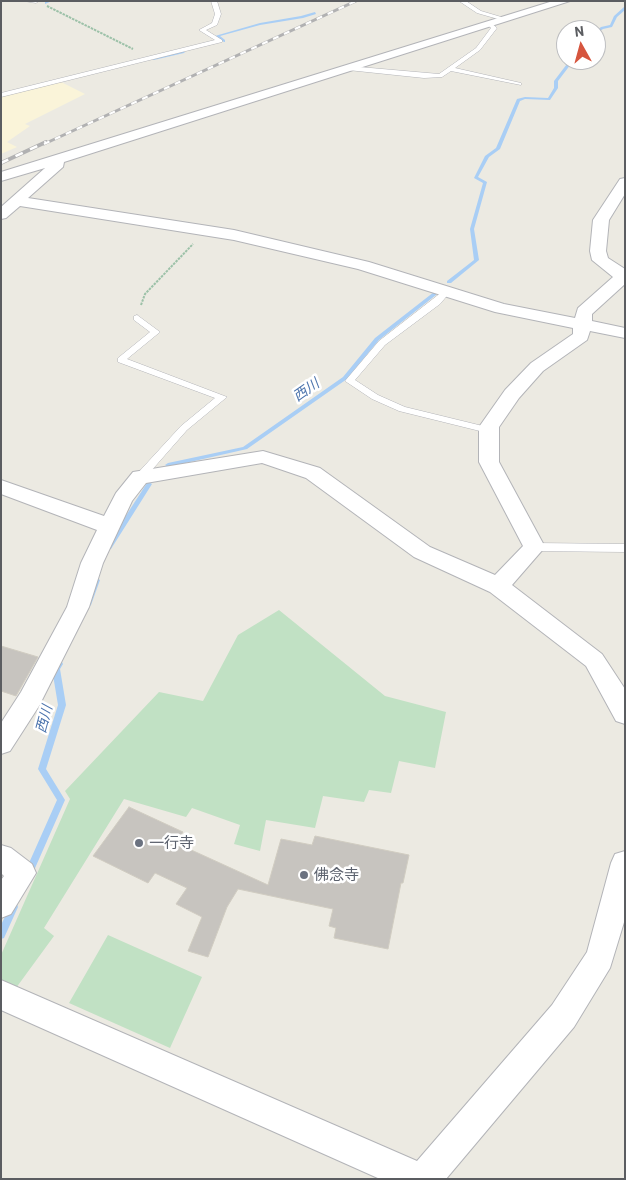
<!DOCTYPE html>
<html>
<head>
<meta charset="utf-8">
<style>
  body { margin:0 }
  #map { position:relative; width:626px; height:1180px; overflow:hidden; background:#eceae2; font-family:Barlow,sans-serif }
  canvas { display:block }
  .frame { position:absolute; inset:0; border:2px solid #5b5d61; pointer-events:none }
  .north { position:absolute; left:556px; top:20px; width:50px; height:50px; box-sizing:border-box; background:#fff; border:1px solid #bdbec0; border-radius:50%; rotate:353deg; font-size:14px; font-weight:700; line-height:20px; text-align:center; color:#5b5d61 }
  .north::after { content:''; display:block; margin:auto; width:18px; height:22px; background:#d6553e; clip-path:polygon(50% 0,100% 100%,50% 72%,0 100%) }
</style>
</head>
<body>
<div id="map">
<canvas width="626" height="1180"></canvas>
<div class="frame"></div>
<div class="north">N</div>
</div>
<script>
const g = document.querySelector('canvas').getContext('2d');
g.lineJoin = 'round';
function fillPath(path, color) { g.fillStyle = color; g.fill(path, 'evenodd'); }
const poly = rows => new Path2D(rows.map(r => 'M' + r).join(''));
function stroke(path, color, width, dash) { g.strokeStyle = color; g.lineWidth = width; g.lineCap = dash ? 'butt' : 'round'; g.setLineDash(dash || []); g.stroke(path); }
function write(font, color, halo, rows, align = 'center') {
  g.font = font + ' Barlow,"Noto Sans JP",sans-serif'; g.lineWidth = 5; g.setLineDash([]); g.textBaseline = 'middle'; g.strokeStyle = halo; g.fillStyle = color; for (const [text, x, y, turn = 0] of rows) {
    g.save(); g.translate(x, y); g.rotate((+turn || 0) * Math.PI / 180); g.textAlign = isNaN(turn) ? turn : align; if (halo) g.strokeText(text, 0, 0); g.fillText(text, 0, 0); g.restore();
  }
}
fillPath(poly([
  [59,81,85,94,25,124,30,126,7,142,17,147,1,154,1,95]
]), '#faf4d9');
fillPath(poly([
  [279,610,385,696,446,712,435,768,399,761,391,793,369,790,364,802,323,796,315,828,266,820,260,851,234,844,240,825,192,808,186,817,124,799,44,928,54,936,16,988,1,979,1,955,70,799,65,791,159,692,203,701,238,635],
  [108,935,202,977,170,1048,69,1003]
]), '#c1e1c4');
fillPath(poly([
  [47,1,52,1,45,4,45,2,47,1],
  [624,7,625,7,625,10,617,17,612,27,603,29,596,34,596,31,601,27,610,25,614,16,624,7],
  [315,12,316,14,303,18,260,25,220,36,225,40,225,42,224,42,215,36,260,23,301,16,315,12],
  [183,51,185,52,184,53,154,60,152,59,183,51],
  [570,60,574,60,558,81,558,88,550,100,525,99,520,101,500,149,489,157,478,177,487,182,474,229,479,260,451,283,447,283,447,281,474,260,470,229,483,183,474,178,485,156,496,148,517,99,525,97,548,98,554,88,554,81,570,60],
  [434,292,436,293,436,295,379,340,347,379,247,449,168,467,165,465,168,463,243,447,343,377,375,338,434,292],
  [149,482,152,484,111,549,107,549,106,547,107,545,147,483,149,482],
  [95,578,97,578,100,580,91,605,88,608,85,605,95,578],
  [59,661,62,662,63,664,60,669,66,705,46,769,65,800,32,875,29,876,26,875,25,872,57,800,38,769,58,705,52,669,56,662,59,661],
  [14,903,17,904,18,907,4,938,1,939,1,925,11,904,14,903]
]), '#a9cef5');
const building = poly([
  [1,646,38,657,16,696,1,691,1,646],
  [129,807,183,832,176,843,268,885,281,839,312,845,315,836,409,855,403,883,401,883,388,949,334,938,336,928,329,926,333,909,238,889,227,907,208,957,188,951,202,917,176,904,187,888,155,873,148,883,93,856,129,807]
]);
fillPath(building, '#c7c4bf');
stroke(building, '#d0ccc1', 1);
const service = poly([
  [24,1,39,1,36,3,24,1],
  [211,1,217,1,221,14,217,25,206,30,222,40,222,42,1,97,1,93,215,40,199,30,212,23,215,14,211,1],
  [459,1,466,1,481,11,508,19,505,21,477,13,459,1],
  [490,22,497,28,480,50,455,68,521,83,521,85,451,71,442,77,424,78,348,70,345,68,348,66,439,74,476,48,491,28,487,24,490,22],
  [447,288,451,291,440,304,385,345,355,380,378,395,405,407,491,428,493,430,491,432,488,433,399,411,372,399,345,381,379,341,447,288],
  [137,315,160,332,127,359,227,397,187,430,144,479,140,480,136,479,135,477,136,475,181,426,215,398,118,362,118,358,150,332,134,320,134,316,137,315],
  [534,543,625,544,625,552,534,551,529,547,534,543]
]);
const minor = poly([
  [553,1,570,1,64,162,63,167,28,198,234,230,369,262,504,304,575,318,578,308,613,277,592,260,590,251,593,220,620,179,625,178,625,194,609,220,606,251,608,258,625,269,625,284,592,314,592,321,625,328,625,338,590,331,587,340,543,371,519,398,499,427,499,462,545,547,512,585,602,654,625,689,625,724,616,721,586,666,490,592,414,557,306,478,262,463,146,483,132,501,103,563,89,607,39,706,10,751,1,754,1,723,21,692,67,607,81,563,97,530,1,494,1,480,104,516,116,493,133,472,263,451,320,468,430,547,495,575,523,546,479,462,479,427,505,390,531,363,573,334,573,328,495,312,358,269,234,240,20,206,6,218,1,219,1,207,45,168,1,181,1,172,553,1],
  [1,845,11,848,32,864,36,873,11,914,1,918,1,880,4,876,1,873,1,845],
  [625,851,625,919,610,968,574,1027,446,1179,380,1179,1,1010,1,980,417,1161,552,1005,587,952,611,863,615,854,625,851]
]);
stroke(service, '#b3b4b8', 1);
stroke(minor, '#b3b4b8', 2);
stroke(poly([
  [47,6,133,49],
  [141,305,145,294,193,244]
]), '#9cc1a8', 2, [2.5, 1]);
fillPath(service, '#fff');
fillPath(minor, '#fff');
const railFar1 = poly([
  [44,144,356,1]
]);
const rail = poly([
  [1,163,46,142]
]);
stroke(railFar1, '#b1b1b2', 3);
stroke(rail, '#b1b1b2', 4);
stroke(railFar1, '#fff', 2, [6]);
stroke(rail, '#fff', 2.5, [8]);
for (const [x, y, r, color] of [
  [139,843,5,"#6b7280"],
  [304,875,5,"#6b7280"]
]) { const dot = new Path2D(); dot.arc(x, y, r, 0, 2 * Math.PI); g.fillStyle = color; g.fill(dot); stroke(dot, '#fff', 2); }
write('italic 14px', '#4c74ad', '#fff', [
  ["西川",306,390,-35],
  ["西川",44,719,-75]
]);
write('15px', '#5b616d', '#fff', [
  ["一行寺",149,843],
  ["佛念寺",314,875]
], 'left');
</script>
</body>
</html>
